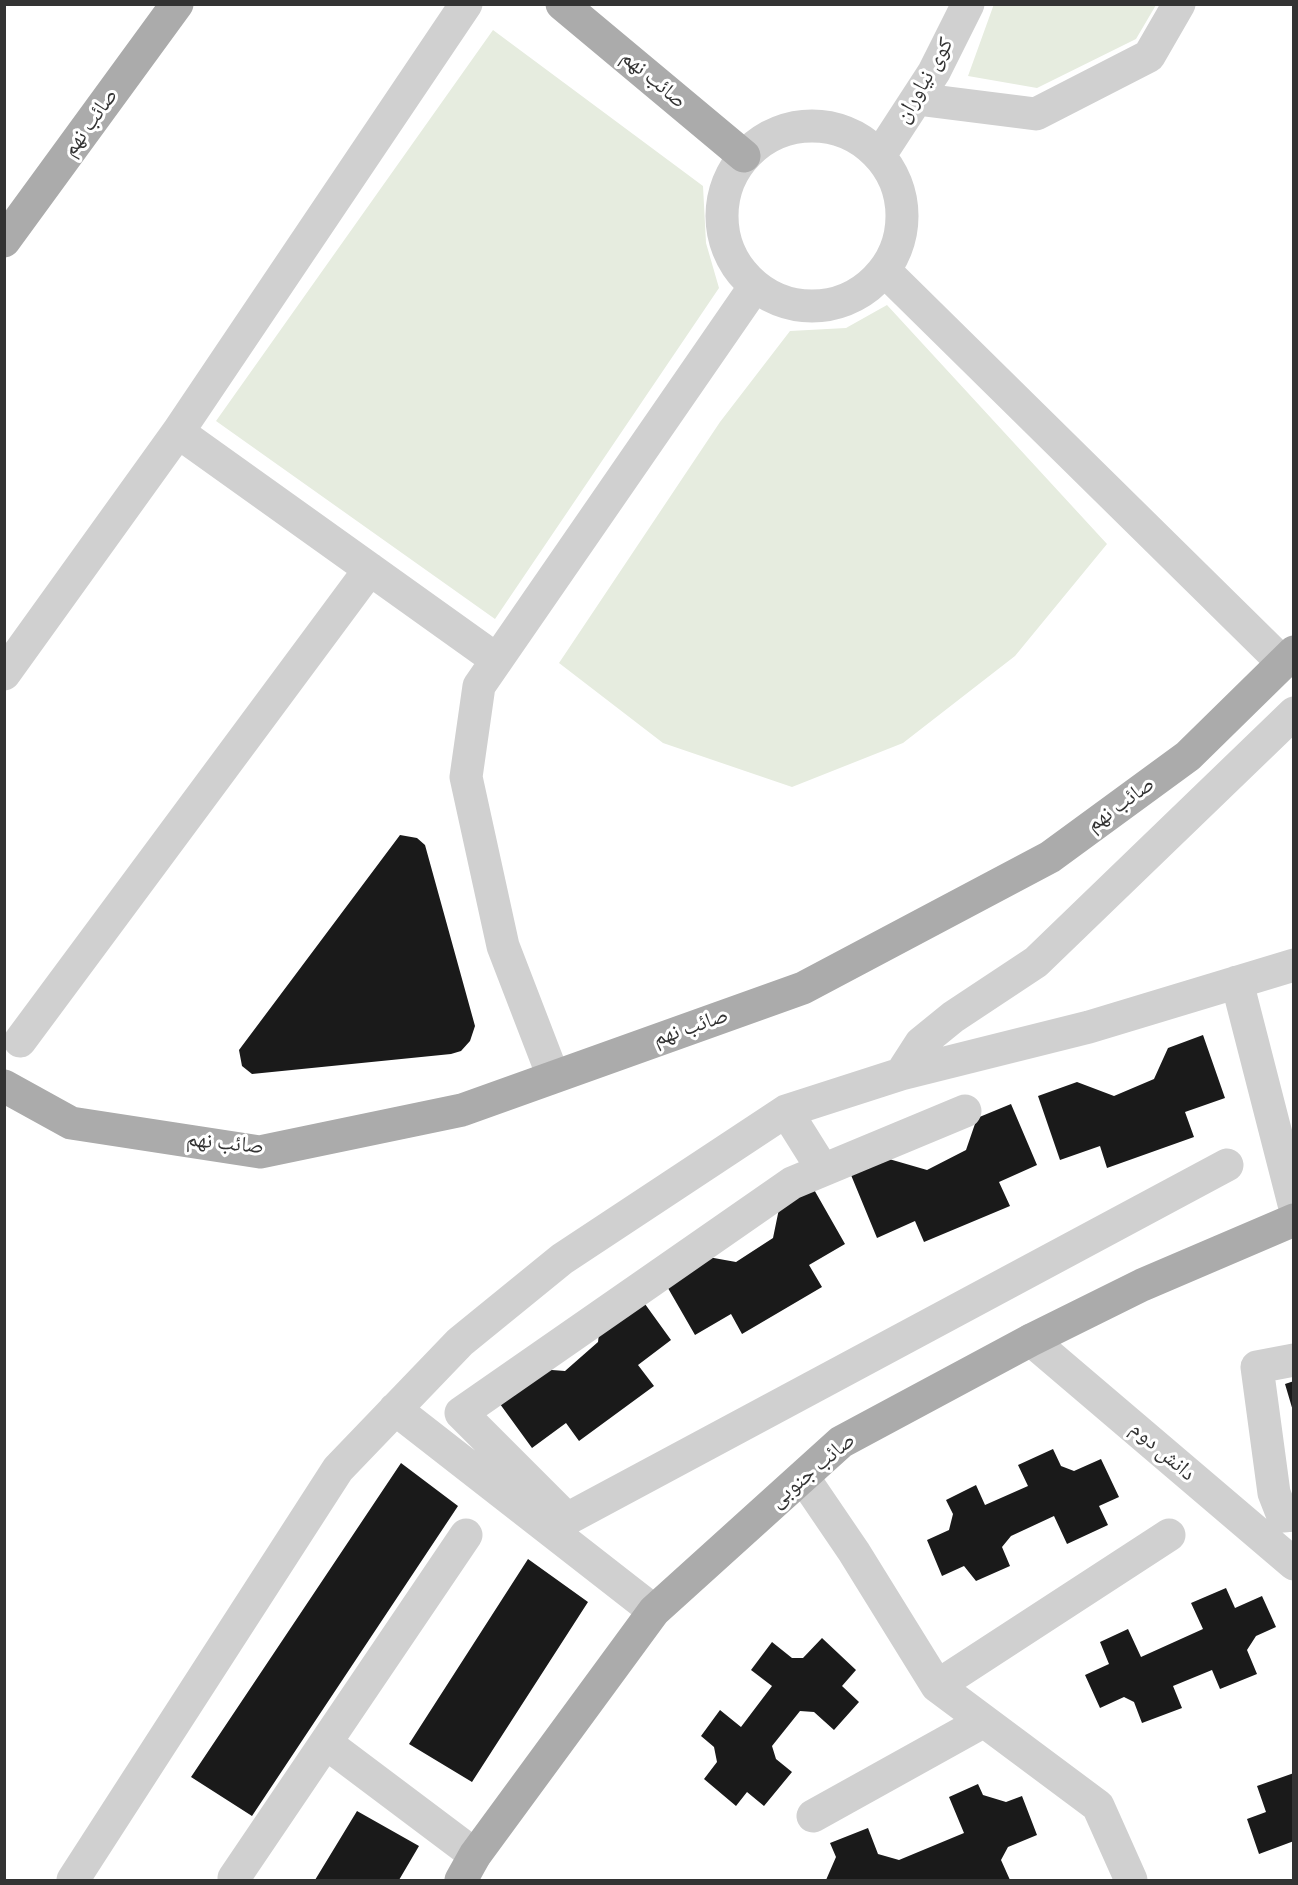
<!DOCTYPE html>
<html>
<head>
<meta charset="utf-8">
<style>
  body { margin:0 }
  #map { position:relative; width:1298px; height:1885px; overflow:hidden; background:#fff; font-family:"Titillium Web",sans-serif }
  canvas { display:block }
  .frame { position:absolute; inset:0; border:6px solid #333; pointer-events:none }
</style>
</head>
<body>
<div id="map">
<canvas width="1298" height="1885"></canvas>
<div class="frame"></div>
</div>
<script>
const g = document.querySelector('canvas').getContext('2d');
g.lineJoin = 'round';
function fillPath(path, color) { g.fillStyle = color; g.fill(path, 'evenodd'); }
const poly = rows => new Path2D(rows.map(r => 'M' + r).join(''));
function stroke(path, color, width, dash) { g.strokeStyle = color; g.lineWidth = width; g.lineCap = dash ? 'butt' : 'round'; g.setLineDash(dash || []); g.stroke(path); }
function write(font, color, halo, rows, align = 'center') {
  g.font = font + ' "Titillium Web","Noto Naskh Arabic",sans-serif'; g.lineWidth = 6; g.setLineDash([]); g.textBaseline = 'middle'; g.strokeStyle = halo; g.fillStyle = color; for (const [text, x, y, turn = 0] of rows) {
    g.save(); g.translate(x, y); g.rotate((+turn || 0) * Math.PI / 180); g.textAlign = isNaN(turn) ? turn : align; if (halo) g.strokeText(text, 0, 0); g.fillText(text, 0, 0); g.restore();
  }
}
fillPath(poly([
  [994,4,1156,4,1156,5,1136,39,1037,88,968,76],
  [493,30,703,186,706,243,719,288,495,619,216,421],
  [887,305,1107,544,1015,656,903,743,792,787,663,743,559,663,720,422,790,331,846,328]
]), '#e6ecdf');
fillPath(poly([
  [400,835,417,838,425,845,475,1026,470,1041,461,1051,451,1054,252,1074,242,1066,239,1050],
  [1203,1035,1225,1098,1185,1112,1194,1137,1107,1168,1100,1146,1060,1160,1038,1096,1077,1082,1114,1096,1154,1079,1168,1048],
  [1011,1104,1037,1165,999,1182,1010,1206,924,1242,915,1221,877,1238,851,1175,889,1159,927,1170,966,1150,977,1118],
  [812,1186,845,1244,809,1265,822,1287,742,1334,731,1314,695,1335,661,1276,697,1255,736,1262,773,1238,780,1204],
  [632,1286,671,1340,638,1365,654,1386,579,1441,566,1423,532,1448,492,1393,526,1368,565,1371,598,1342,602,1308],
  [1294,1381,1294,1411,1293,1411,1285,1384],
  [1053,1449,1061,1466,1074,1471,1101,1459,1119,1497,1099,1506,1108,1525,1067,1544,1054,1516,1011,1536,1002,1547,1010,1566,976,1581,964,1566,942,1576,927,1540,949,1530,953,1514,946,1500,976,1485,985,1505,1028,1486,1018,1465],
  [401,1463,458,1506,252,1816,191,1777],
  [528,1559,588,1602,472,1782,409,1744],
  [1226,1588,1235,1608,1262,1596,1276,1627,1256,1636,1247,1650,1257,1674,1220,1689,1212,1670,1173,1686,1182,1708,1142,1723,1134,1702,1124,1697,1100,1708,1085,1675,1109,1664,1100,1642,1128,1629,1141,1657,1203,1629,1191,1603],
  [822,1638,856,1670,842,1686,859,1702,834,1730,814,1712,800,1711,772,1746,776,1759,792,1772,764,1806,747,1792,736,1806,704,1779,717,1762,714,1747,701,1736,720,1710,741,1727,772,1686,751,1670,772,1642,792,1658,803,1658],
  [1294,1773,1294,1841,1259,1854,1247,1819,1266,1812,1257,1786],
  [978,1784,983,1795,1006,1802,1022,1796,1037,1835,1008,1847,1001,1860,1010,1880,826,1880,836,1857,830,1843,868,1828,878,1854,899,1860,964,1833,949,1797],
  [357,1811,419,1846,399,1880,315,1880]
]), '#1a1a1a');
stroke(poly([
  [917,99,1036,114,1149,56,1179,4],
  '722 216a90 90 0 1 1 180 0a90 90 0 1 1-180 0Z',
  [880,155,934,72,968,4],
  [885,271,1283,663],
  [178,432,497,660],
  [4,674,178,432,466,4],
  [1237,982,1294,1204],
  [20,1041,370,569],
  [901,1074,921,1043,953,1017,1036,962,1294,713],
  [553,1076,503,946,466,777,479,686,755,286],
  [786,1111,823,1170],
  [965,1111,792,1183,461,1413,567,1519,1227,1165],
  [1031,1340,1294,1564],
  [1294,1360,1257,1367,1274,1493,1283,1516,1294,1515],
  [395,1409,654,1611],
  [803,1477,854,1552,937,1686,1098,1806,1131,1880],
  [937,1686,1169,1535],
  [326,1743,475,1855],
  [813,1816,984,1721],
  [234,1878,466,1535],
  [73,1880,338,1469,460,1342,562,1259,786,1111,901,1074,1089,1027,1294,965]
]), '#d0d0d0', 33);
stroke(poly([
  [562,4,744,156],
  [4,241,177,4],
  [4,1086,71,1123,260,1152,462,1110,803,988,1050,857,1188,756,1294,652],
  [461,1880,475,1855,654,1611,841,1442,1031,1340,1142,1285,1294,1220]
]), '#ababab', 33);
write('22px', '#333', '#fff', [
  ["صائب نهم",653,80,40],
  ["کوی نیاوران",925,81,-60],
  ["صائب نهم",91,123,-54],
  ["صائب نهم",1121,805,-36],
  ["صائب نهم",691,1028,-19],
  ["صائب نهم",225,1144,6],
  ["دانش دوم",1162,1452,41],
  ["صائب جنوبی",813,1471,-40]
]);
</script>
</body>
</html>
